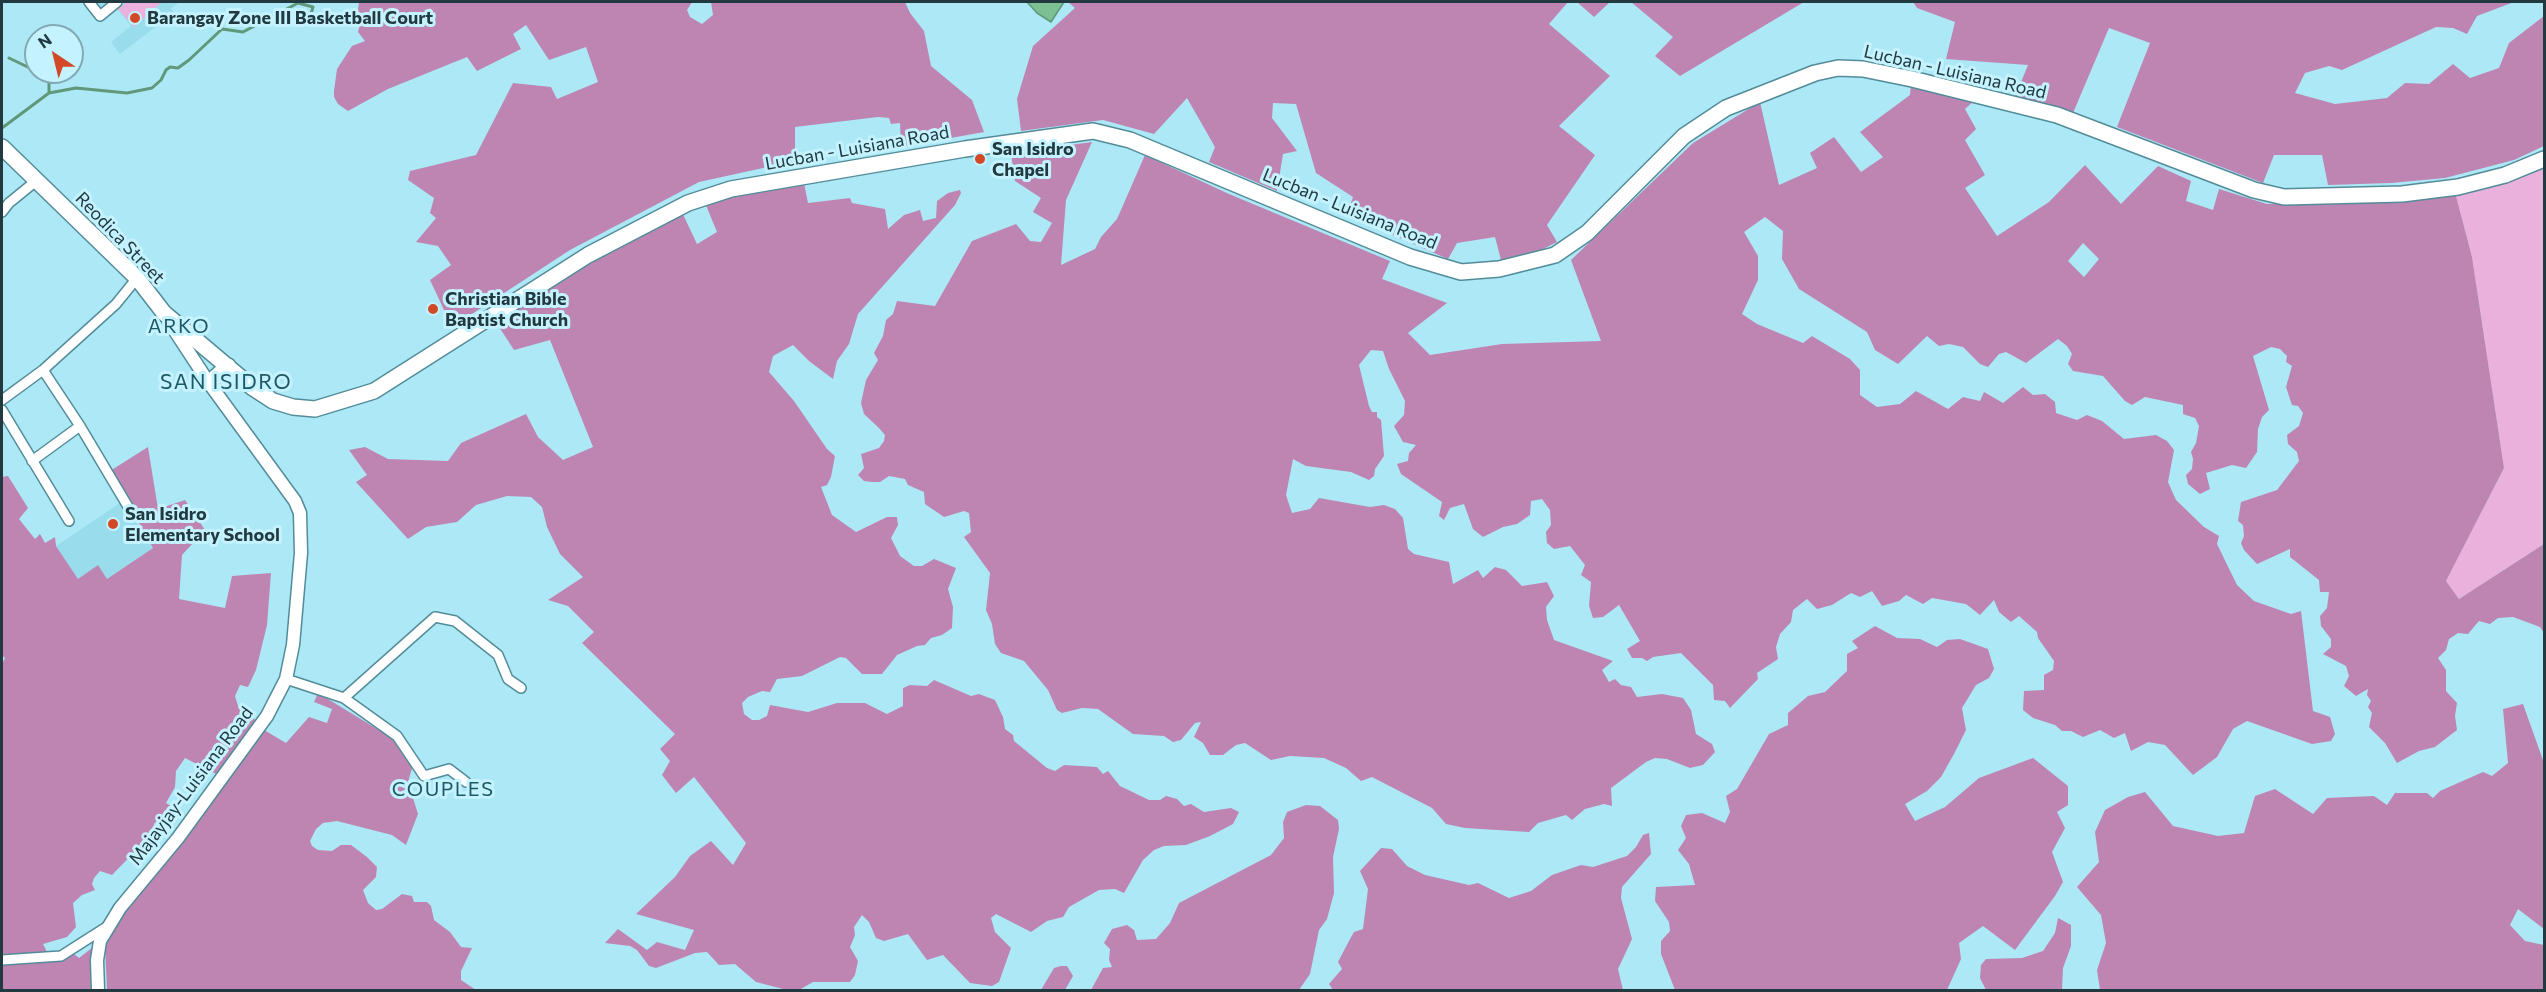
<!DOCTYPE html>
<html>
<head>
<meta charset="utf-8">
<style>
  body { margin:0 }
  #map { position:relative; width:2546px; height:992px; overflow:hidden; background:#ade8f7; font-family:Commissioner,sans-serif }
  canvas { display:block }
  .frame { position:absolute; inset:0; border:3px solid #21393f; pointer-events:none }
  .north { position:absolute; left:24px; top:24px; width:60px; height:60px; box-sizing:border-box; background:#c4f3ff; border:2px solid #83a9b2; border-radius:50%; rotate:325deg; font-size:16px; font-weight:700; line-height:24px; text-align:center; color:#21393f }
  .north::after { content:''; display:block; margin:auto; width:21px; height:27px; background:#d34927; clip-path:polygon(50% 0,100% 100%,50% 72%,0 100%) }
</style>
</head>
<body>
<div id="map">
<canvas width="2546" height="992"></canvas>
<div class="frame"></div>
<div class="north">N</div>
</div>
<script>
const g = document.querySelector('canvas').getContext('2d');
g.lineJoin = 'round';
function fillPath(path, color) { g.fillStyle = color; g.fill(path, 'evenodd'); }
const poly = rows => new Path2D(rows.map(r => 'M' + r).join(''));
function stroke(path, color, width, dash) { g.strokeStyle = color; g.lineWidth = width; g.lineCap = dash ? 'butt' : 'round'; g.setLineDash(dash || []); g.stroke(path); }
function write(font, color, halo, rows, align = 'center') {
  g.font = font + ' Commissioner,sans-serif'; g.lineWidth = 6; g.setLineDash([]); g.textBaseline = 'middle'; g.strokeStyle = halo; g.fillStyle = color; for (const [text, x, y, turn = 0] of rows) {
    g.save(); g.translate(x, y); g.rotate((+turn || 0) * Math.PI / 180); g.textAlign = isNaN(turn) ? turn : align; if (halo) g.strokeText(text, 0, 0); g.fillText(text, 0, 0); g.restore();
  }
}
fillPath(poly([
  [92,2,180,2,171,8,174,13,120,54,111,42,131,26,113,4,102,14],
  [123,501,153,548,107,579,78,579,56,546]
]), '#99dded');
fillPath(poly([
  [127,2,162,2,134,27,118,9],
  [2544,167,2544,544,2459,599,2446,581,2504,468,2472,257,2456,196,2526,176]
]), '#eab1dd');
fillPath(poly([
  [359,2,692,2,687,10,690,17,702,24,713,15,711,2,905,2,910,13,924,31,931,66,972,100,984,132,901,147,900,123,891,124,889,118,878,117,795,127,795,161,699,182,570,250,452,327,430,280,451,265,438,246,416,242,436,218,430,213,434,198,408,180,410,171,476,155,513,83,551,87,557,99,598,82,586,47,549,60,526,25,513,34,521,49,477,71,467,57,388,89,348,111,338,104,334,97,334,91,337,69,352,46,365,41,358,32,361,20,358,10],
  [1068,2,1568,2,1549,24,1610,76,1559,126,1595,155,1547,225,1557,242,1531,255,1501,260,1495,237,1457,243,1448,259,1347,215,1353,197,1316,173,1296,104,1273,103,1272,118,1297,151,1283,154,1277,191,1209,162,1215,147,1187,98,1154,134,1103,120,1021,131,1017,99,1033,46,1075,8],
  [1577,2,1610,2,1594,17],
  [1631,2,1804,2,1680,76,1655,56,1673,37],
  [1913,2,2514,2,2477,16,2467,34,2453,28,2436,27,2342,70,2329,66,2305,73,2295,93,2335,104,2387,98,2405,83,2429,84,2453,64,2470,78,2499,68,2509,43,2544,16,2544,146,2514,160,2445,178,2391,183,2328,185,2322,155,2274,155,2263,183,2117,127,2150,43,2109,28,2073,113,2015,97,2028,65,1946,59,1955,22,1917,8],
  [1911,83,1976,99,1965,109,1976,129,1965,140,1985,175,1965,188,1997,236,2049,202,2085,165,2121,204,2158,166,2191,181,2186,201,2213,210,2219,189,2267,204,2456,196,2472,257,2504,468,2446,581,2459,599,2544,544,2544,633,2540,627,2513,617,2498,618,2490,624,2479,621,2468,634,2458,633,2449,639,2446,650,2438,658,2446,670,2446,691,2457,703,2455,716,2457,730,2435,747,2419,751,2397,763,2385,743,2369,727,2372,713,2368,707,2371,701,2367,695,2368,689,2356,696,2344,686,2349,676,2346,666,2323,654,2331,647,2331,639,2321,626,2320,616,2327,608,2329,592,2320,592,2319,580,2290,557,2290,549,2257,564,2244,550,2241,543,2244,536,2243,525,2238,521,2241,502,2277,490,2299,461,2297,452,2288,444,2287,435,2299,426,2303,413,2298,406,2292,405,2286,387,2292,366,2286,362,2287,356,2280,349,2271,347,2253,356,2269,410,2262,417,2258,429,2257,452,2246,468,2232,465,2206,473,2210,489,2200,494,2188,484,2186,475,2192,469,2193,459,2191,452,2196,443,2199,426,2195,418,2183,414,2183,405,2145,397,2132,405,2125,401,2103,376,2073,371,2068,364,2072,354,2067,346,2058,339,2026,363,2006,352,1999,354,1988,367,1980,364,1963,347,1949,344,1939,346,1927,336,1898,364,1875,350,1867,332,1799,289,1782,259,1783,231,1765,217,1744,232,1758,256,1758,280,1742,314,1757,324,1803,343,1812,336,1850,359,1860,370,1860,395,1877,407,1900,404,1916,391,1948,409,1963,397,1980,401,1984,392,2003,403,2023,387,2033,395,2045,394,2055,402,2056,413,2077,420,2087,415,2102,421,2124,439,2156,435,2167,441,2174,450,2168,482,2176,500,2204,527,2219,536,2217,544,2237,585,2254,601,2291,614,2301,611,2313,711,2330,717,2335,734,2331,741,2312,744,2247,721,2233,729,2217,757,2193,775,2165,745,2148,742,2131,751,2125,733,2114,738,2100,730,2083,737,2071,731,2062,731,2055,725,2033,718,2023,710,2024,691,2044,690,2044,675,2053,670,2054,661,2038,638,2037,632,2019,616,2011,622,1999,612,1994,600,1980,615,1966,604,1932,598,1923,604,1906,595,1899,601,1882,606,1872,591,1860,597,1851,593,1832,605,1817,609,1807,599,1793,610,1791,622,1780,634,1776,647,1778,659,1757,673,1758,679,1730,708,1725,701,1714,700,1713,685,1681,653,1653,657,1647,661,1642,658,1632,658,1627,649,1640,641,1619,605,1603,617,1593,618,1589,606,1591,582,1581,575,1585,565,1570,546,1554,549,1547,543,1546,532,1551,525,1550,510,1542,499,1531,501,1530,515,1517,524,1503,527,1483,537,1473,529,1464,504,1450,508,1444,520,1439,516,1442,502,1401,474,1397,464,1408,461,1409,453,1416,445,1403,442,1394,426,1404,415,1405,401,1389,369,1383,351,1371,350,1359,365,1369,406,1372,412,1377,412,1377,417,1381,420,1384,456,1375,469,1374,476,1369,480,1351,472,1306,466,1293,459,1286,495,1292,513,1310,509,1319,498,1370,507,1384,505,1395,509,1403,518,1408,549,1414,554,1449,562,1453,584,1478,570,1483,578,1495,567,1506,570,1522,586,1547,582,1554,596,1546,607,1547,620,1554,640,1613,661,1602,670,1609,682,1615,679,1621,685,1631,687,1637,697,1662,694,1683,698,1691,710,1696,734,1712,744,1715,752,1703,765,1690,768,1667,759,1655,758,1646,762,1611,788,1612,806,1604,804,1585,809,1572,820,1566,815,1538,823,1529,832,1465,828,1446,824,1432,808,1372,777,1361,781,1346,768,1324,758,1290,756,1271,760,1245,743,1236,745,1223,755,1210,755,1203,743,1194,737,1201,722,1195,723,1181,740,1173,742,1164,736,1133,734,1098,709,1082,708,1062,713,1057,710,1048,690,1024,661,1001,653,995,644,992,624,986,610,990,573,964,537,971,532,969,513,964,511,944,517,925,504,924,492,908,485,905,479,889,476,880,482,872,482,864,481,858,475,864,468,861,454,879,448,884,441,885,435,879,428,864,414,861,403,866,380,878,360,874,353,883,336,886,320,893,314,897,301,935,306,972,241,1016,224,1030,241,1041,242,1052,223,1033,212,1041,198,1015,181,1011,153,1092,142,1066,200,1061,265,1095,249,1101,237,1117,219,1145,155,1229,194,1390,261,1382,279,1447,303,1408,333,1430,355,1502,344,1601,341,1571,260,1693,143,1760,102,1779,185,1817,168,1810,153,1834,137,1861,172,1883,157,1860,132,1910,95],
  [2083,243,2099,259,2084,277,2068,261],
  [803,178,808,203,850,198,852,203,885,209,888,229,904,215,920,210,923,221,936,218,937,201,948,193,960,190,961,193,955,205,858,314,849,344,837,361,833,379,809,361,793,345,773,356,769,372,794,401,827,449,835,456,831,477,827,485,821,487,832,515,856,532,887,517,897,517,898,525,891,538,900,556,914,566,922,566,934,559,956,568,948,589,953,607,952,628,942,635,931,638,925,645,917,646,897,655,882,674,862,674,846,658,840,657,802,676,777,679,770,692,762,691,748,697,742,703,744,714,752,720,759,720,767,716,770,705,808,712,837,703,865,703,887,714,903,706,903,688,910,685,927,686,934,680,971,696,979,694,995,700,1003,717,1005,729,1013,735,1014,741,1047,768,1055,771,1064,765,1097,767,1103,774,1108,771,1120,786,1149,800,1160,800,1166,796,1177,799,1184,806,1191,804,1204,812,1231,808,1239,812,1233,824,1210,836,1186,845,1164,846,1154,850,1143,860,1124,893,1115,889,1099,890,1069,907,1063,917,1047,921,1031,932,996,914,991,918,995,932,1011,948,999,982,992,986,970,983,943,955,927,960,908,934,884,941,876,938,869,922,862,915,854,927,855,935,850,947,858,961,855,975,850,982,813,982,799,990,787,990,756,982,735,964,719,965,707,952,695,953,656,968,649,966,637,950,630,946,605,943,618,929,647,950,657,942,685,950,694,930,636,914,675,877,690,856,711,841,733,865,746,843,694,777,676,793,662,775,670,761,660,749,675,734,582,643,594,632,568,606,548,600,583,577,560,554,547,527,542,507,531,497,507,496,476,505,457,522,426,527,408,539,356,482,367,475,349,450,365,447,388,459,448,461,461,443,526,414,538,437,563,460,593,447,550,340,514,350,492,316,680,208,697,244,717,232,703,198],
  [148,447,158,509,185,500,205,530,182,555,179,599,225,608,232,576,271,573,267,625,256,670,248,687,240,685,235,696,239,709,260,723,220,776,185,758,176,771,175,787,166,803,174,808,172,813,160,817,154,824,156,830,112,875,100,871,94,878,92,884,95,890,82,895,73,903,76,927,67,937,43,944,51,960,73,953,79,958,97,944,94,990,2,990,2,664,5,658,2,655,2,477,8,476,28,508,19,519,35,539,40,534,45,543,55,537,56,546,78,579,98,565,107,579,153,548,110,471],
  [1875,626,1897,638,1920,639,1937,647,1947,640,1960,639,1988,649,1994,669,1989,678,1976,685,1962,708,1966,730,1954,754,1941,777,1927,791,1905,804,1915,821,1945,807,1979,778,2033,758,2068,786,2068,805,2057,812,2065,828,2052,852,2063,882,2055,896,2015,950,1983,926,1959,943,1961,959,1947,990,1675,990,1661,954,1661,941,1670,931,1669,922,1655,901,1656,887,1695,885,1689,864,1678,850,1686,838,1681,826,1686,815,1702,813,1725,823,1730,812,1726,796,1737,789,1769,734,1788,725,1788,713,1808,696,1825,692,1847,671,1847,654,1858,648,1852,641],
  [318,693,392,738,413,765,408,782,418,814,406,845,392,835,337,821,323,823,316,829,310,841,312,846,318,850,332,851,341,845,351,845,367,857,377,867,376,877,363,890,368,903,376,910,382,909,402,894,412,896,414,902,427,902,431,906,434,920,450,932,461,947,472,948,461,971,461,980,476,990,107,990,105,947,116,920,264,730,286,743,309,717,327,723,332,709,314,702],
  [2523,704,2544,763,2544,929,2518,909,2510,925,2525,941,2544,945,2544,990,2100,990,2097,970,2106,943,2101,915,2077,887,2099,862,2095,832,2105,810,2128,797,2145,792,2173,826,2218,836,2244,833,2255,796,2275,789,2313,814,2327,798,2374,796,2387,805,2395,793,2427,793,2433,798,2440,791,2483,772,2492,776,2508,763,2503,709],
  [1306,805,1320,806,1338,820,1339,829,1333,857,1334,893,1327,919,1319,930,1310,974,1299,990,1091,990,1103,968,1112,967,1109,960,1110,949,1104,943,1112,929,1127,925,1134,930,1137,940,1156,939,1170,923,1179,903,1271,855,1284,838,1283,822,1287,812],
  [1649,833,1651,854,1622,887,1621,898,1632,939,1618,969,1623,990,1333,990,1329,984,1342,969,1338,962,1350,939,1354,932,1363,929,1368,889,1360,871,1381,848,1392,849,1407,866,1425,875,1469,885,1478,883,1509,898,1531,891,1552,875,1581,865,1593,867,1627,856,1636,847,1643,835],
  [2058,918,2071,925,2071,946,2063,968,2062,990,1986,990,1980,978,1981,965,1986,959,2022,958,2043,951,2055,933],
  [1061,966,1067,966,1073,976,1065,990,1041,990,1054,968]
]), '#be85b2');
const water = poly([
  [1027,2,1064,2,1051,22,1037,13,1027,2]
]);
fillPath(water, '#7dc094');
stroke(water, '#61987a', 1.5);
stroke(poly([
  [9,58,36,71],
  [38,72,49,77,49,93],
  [2,128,49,93,76,88,127,93,152,88,161,80,166,70,170,67,178,68,189,60,222,29,243,32,298,3,313,7,311,14,320,24]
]), '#61987a', 3);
const minor = poly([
  [89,2,100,16,117,2],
  [2,212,9,203,36,181],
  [43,370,80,426,133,515],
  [2,400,43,370,116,304,137,278],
  [2,410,69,521],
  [32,461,80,426],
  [286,679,344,698,397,736,424,776,449,769,466,782],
  [344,698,435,617,455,621,498,655,508,679,521,688],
  [2,960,61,956,108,926]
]);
const tertiary = poly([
  [98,990,97,960,100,941,120,908,178,838,267,716,286,679,293,645,301,553,300,513,295,501,209,383,169,322]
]);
const primary = poly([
  [2,147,137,278,164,313,253,388,273,401,293,407,315,409,374,391,588,255,688,203,731,189,965,149,1093,131,1130,140,1410,257,1461,272,1499,269,1555,255,1587,233,1684,136,1726,108,1815,73,1838,68,1863,69,1912,79,2057,115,2254,190,2284,197,2402,194,2458,187,2505,175,2544,159],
  [209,383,228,366]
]);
stroke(minor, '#538c99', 12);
stroke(tertiary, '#538c99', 15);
stroke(primary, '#538c99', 18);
stroke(minor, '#fff', 9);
stroke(tertiary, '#fff', 12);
stroke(primary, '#fff', 15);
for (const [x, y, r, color] of [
  [135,18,6,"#d34927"],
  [980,159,6,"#d34927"],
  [433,309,6,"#d34927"],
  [113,524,6,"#d34927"]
]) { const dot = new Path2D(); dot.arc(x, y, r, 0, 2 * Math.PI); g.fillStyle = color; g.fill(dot); stroke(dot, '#c4f3ff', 2); }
write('bold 18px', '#21393f', '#c4f3ff', [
  ["Barangay Zone III Basketball Court",147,18],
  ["San Isidro",992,149],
  ["Chapel",992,170],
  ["Christian Bible",445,299],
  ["Baptist Church",445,320],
  ["San Isidro",125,514],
  ["Elementary School",125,535]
], 'left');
write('18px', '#21393f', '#c4f3ff', [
  ["Lucban - Luisiana Road",1955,72,13],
  ["Lucban - Luisiana Road",857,148,-10],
  ["Lucban - Luisiana Road",1350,209,22],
  ["Reodica Street",120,238,46],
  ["Majayjay-Luisiana Road",191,786,-53]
]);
g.letterSpacing = '1.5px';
write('20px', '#1d5865', '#c4f3ff', [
  ["ARKO",179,326],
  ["COUPLES",443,789]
]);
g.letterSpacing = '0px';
g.letterSpacing = '1.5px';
write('21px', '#1d5865', '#c4f3ff', [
  ["SAN ISIDRO",226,382]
]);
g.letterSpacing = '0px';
</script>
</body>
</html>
